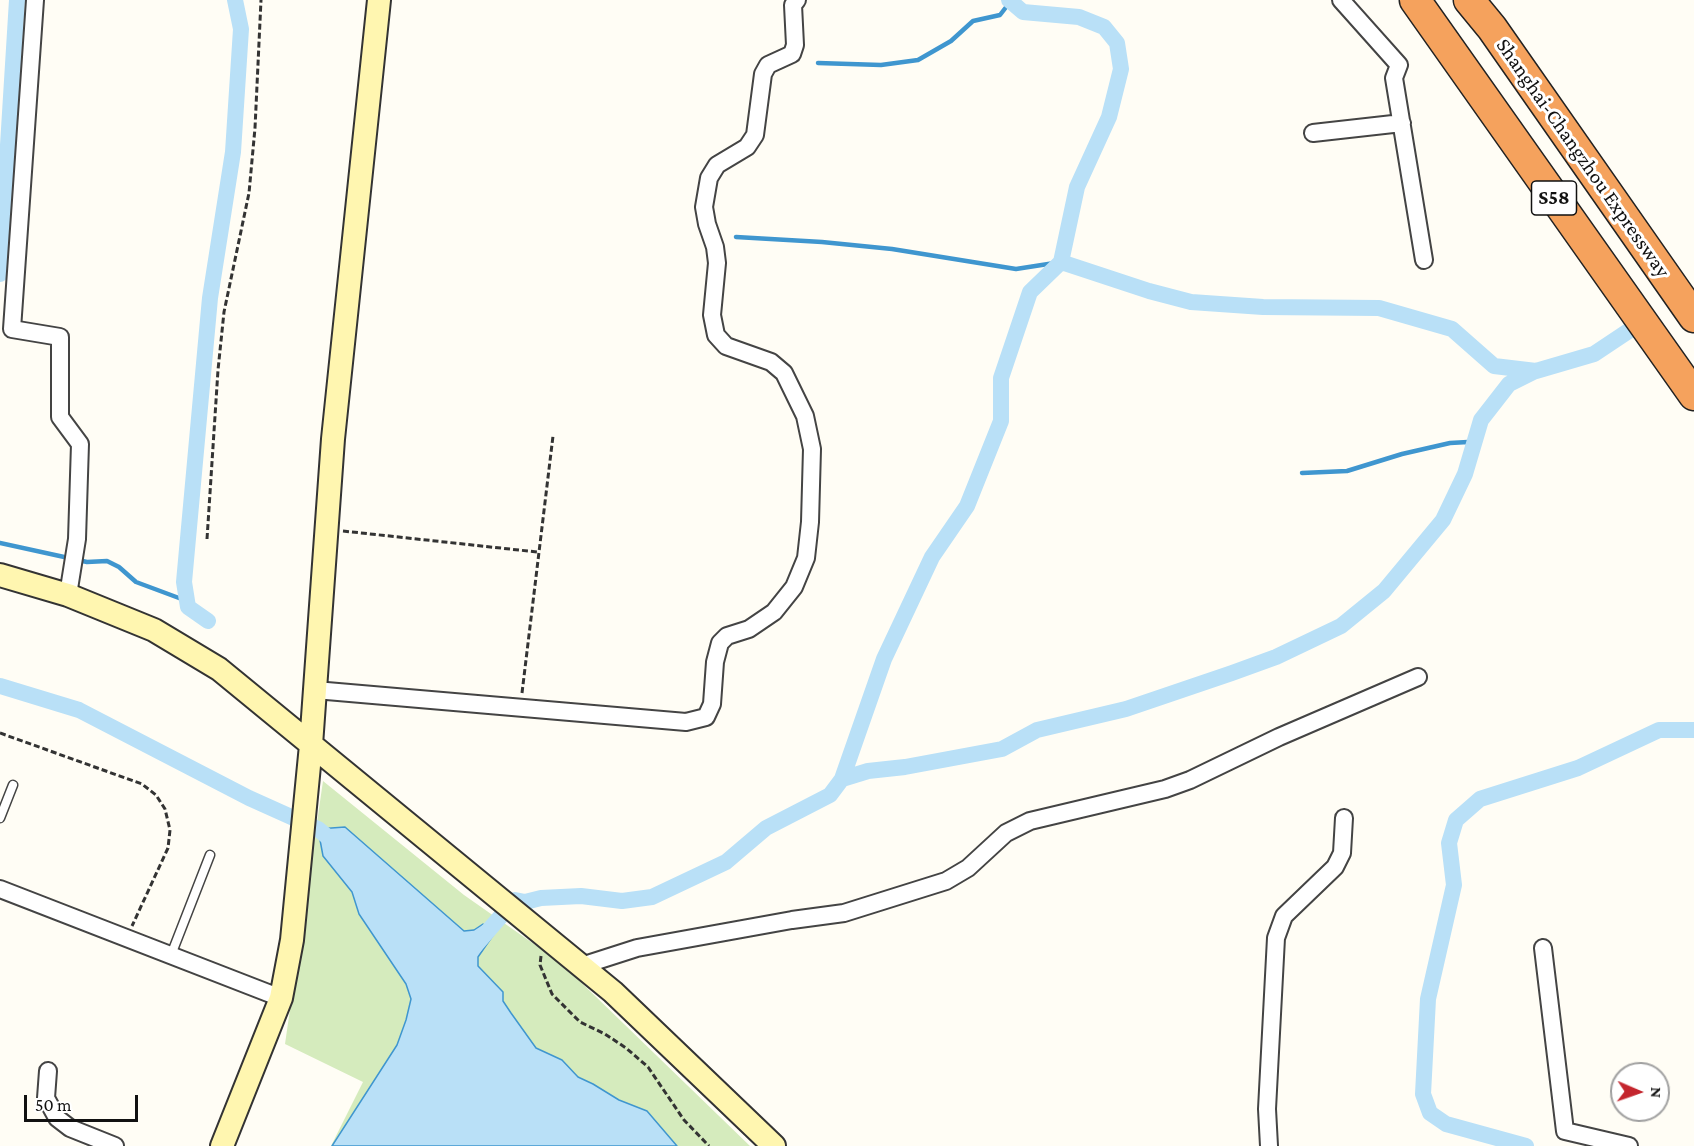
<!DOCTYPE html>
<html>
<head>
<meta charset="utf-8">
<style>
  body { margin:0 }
  #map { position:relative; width:1694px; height:1146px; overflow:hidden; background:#fffdf5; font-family:"Crimson Pro",serif }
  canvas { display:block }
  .north { position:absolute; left:1610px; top:1062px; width:60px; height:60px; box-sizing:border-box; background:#fff; border:2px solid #a0a0a0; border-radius:50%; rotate:92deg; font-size:16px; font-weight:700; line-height:24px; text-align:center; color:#111 }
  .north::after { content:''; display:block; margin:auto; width:21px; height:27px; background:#c4262e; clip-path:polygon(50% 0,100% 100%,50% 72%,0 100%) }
  .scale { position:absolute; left:24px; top:1095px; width:114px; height:27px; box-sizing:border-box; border:3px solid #111; border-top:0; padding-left:8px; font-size:18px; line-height:21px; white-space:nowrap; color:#111; -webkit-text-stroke:4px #fff; paint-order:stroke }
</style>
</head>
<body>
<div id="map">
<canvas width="1694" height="1146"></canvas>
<div class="north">N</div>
<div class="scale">50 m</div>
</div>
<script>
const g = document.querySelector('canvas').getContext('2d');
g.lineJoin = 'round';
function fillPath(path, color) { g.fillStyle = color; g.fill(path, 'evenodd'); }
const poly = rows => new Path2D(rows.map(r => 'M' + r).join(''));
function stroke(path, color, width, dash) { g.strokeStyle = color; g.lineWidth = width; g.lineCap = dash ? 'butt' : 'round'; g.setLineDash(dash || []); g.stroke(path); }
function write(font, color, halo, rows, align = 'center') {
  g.font = font + ' "Crimson Pro",serif'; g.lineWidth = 6; g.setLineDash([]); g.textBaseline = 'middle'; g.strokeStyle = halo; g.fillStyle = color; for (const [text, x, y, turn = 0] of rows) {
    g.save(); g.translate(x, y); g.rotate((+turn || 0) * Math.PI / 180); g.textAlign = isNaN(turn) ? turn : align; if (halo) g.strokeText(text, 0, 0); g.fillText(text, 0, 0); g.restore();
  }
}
fillPath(poly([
  [323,781,464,895,561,963,750,1146,331,1146,363,1082,285,1044]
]), '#d5ebbd');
const water = poly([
  [345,827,464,931,474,930,483,924,494,934,478,957,478,966,503,992,503,1001,511,1013,536,1048,562,1060,578,1077,593,1084,619,1100,647,1111,677,1146,332,1146,397,1045,406,1020,411,999,406,984,359,914,352,892,323,856,318,829,345,827]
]);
fillPath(water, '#b9e0f7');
stroke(water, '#3f96cf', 1.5);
stroke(poly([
  [818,63,881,65,918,60,951,41,973,21,1000,15,1010,2],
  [736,237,822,242,892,249,1016,269,1061,262],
  [1302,473,1347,471,1402,454,1450,443,1468,442,1473,448],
  [0,543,87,562,107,561,119,567,136,582,187,601]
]), '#3f96cf', 4.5);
stroke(poly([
  [1009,0,1023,12,1079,17,1104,27,1117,43,1121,69,1109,117,1077,187,1061,262,1149,291,1191,302,1263,307,1379,308,1452,329,1494,366,1536,371,1594,354,1633,328],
  [0,274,17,0],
  [208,621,188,607,184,582,210,298,233,152,241,29,235,0],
  [0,686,79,710,249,798,318,829,335,843],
  [842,779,868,771,905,767,1002,749,1037,730,1126,709,1232,673,1276,657,1341,626,1384,591,1443,520,1465,474,1481,420,1509,384,1535,371],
  [474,947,515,900,525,902,541,898,581,896,622,901,652,897,726,862,766,828,830,795,842,779,884,659,932,557,967,506,1001,421,1001,378,1030,292,1061,262],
  [1526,1146,1446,1124,1430,1113,1423,1094,1428,999,1454,885,1449,843,1456,820,1480,799,1578,768,1659,730,1694,730]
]), '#b9e0f7', 16);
const lane = poly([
  [0,818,13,785],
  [171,955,210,855]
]);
const street = poly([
  [35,0,12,329,60,337,60,417,80,444,77,539,68,595],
  [1341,0,1399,65,1394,78,1424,260],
  [1313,133,1402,123],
  [315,690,686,722,706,717,712,704,715,662,720,643,727,636,749,629,774,612,794,587,806,558,810,522,812,449,805,416,784,373,771,362,726,346,716,335,712,315,717,263,715,247,707,224,704,207,709,178,717,165,747,147,755,135,763,74,768,65,792,54,795,45,793,5,797,0],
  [0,889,281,998],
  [1543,948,1565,1131,1629,1146],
  [581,966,637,948,792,920,844,913,946,881,968,868,1006,833,1030,821,1165,789,1190,780,1279,737,1418,677],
  [48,1071,46,1098,57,1118,70,1128,115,1146],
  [1269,1146,1267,1109,1276,938,1284,916,1335,867,1342,853,1344,818]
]);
const secondary = poly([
  [0,575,68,595,154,630,219,669,613,992,774,1146],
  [222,1146,281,998,292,940,311,745,333,439,379,0]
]);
const highway = poly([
  [1415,0,1694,395],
  [1469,0,1492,28,1694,317]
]);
stroke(lane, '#444', 11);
stroke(street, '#444', 20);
stroke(secondary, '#333', 26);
stroke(highway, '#222', 33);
stroke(poly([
  [343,531,537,552],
  [207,539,218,370,224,312,249,193,255,128,261,0],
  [522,693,553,436],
  [0,733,142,784,156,795,165,809,170,830,168,848,132,926],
  [541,956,540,965,552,994,580,1022,605,1034,626,1048,648,1067,684,1120,709,1146]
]), '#333', 3, [6, 3]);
stroke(lane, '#fff', 8);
stroke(street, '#fff', 16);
stroke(secondary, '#fff6b0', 22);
stroke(highway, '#f5a25d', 30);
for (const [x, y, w] of [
  [1554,198,45]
]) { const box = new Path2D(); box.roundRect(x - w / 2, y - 17, w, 34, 4.5); g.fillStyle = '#fff'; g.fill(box); stroke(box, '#111', 1.5); }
write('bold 20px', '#111', null, [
  ["S58",1554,198]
]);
write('21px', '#111', '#fff', [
  ["Shanghai-Changzhou Expressway",1583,158,55]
]);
</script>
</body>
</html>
